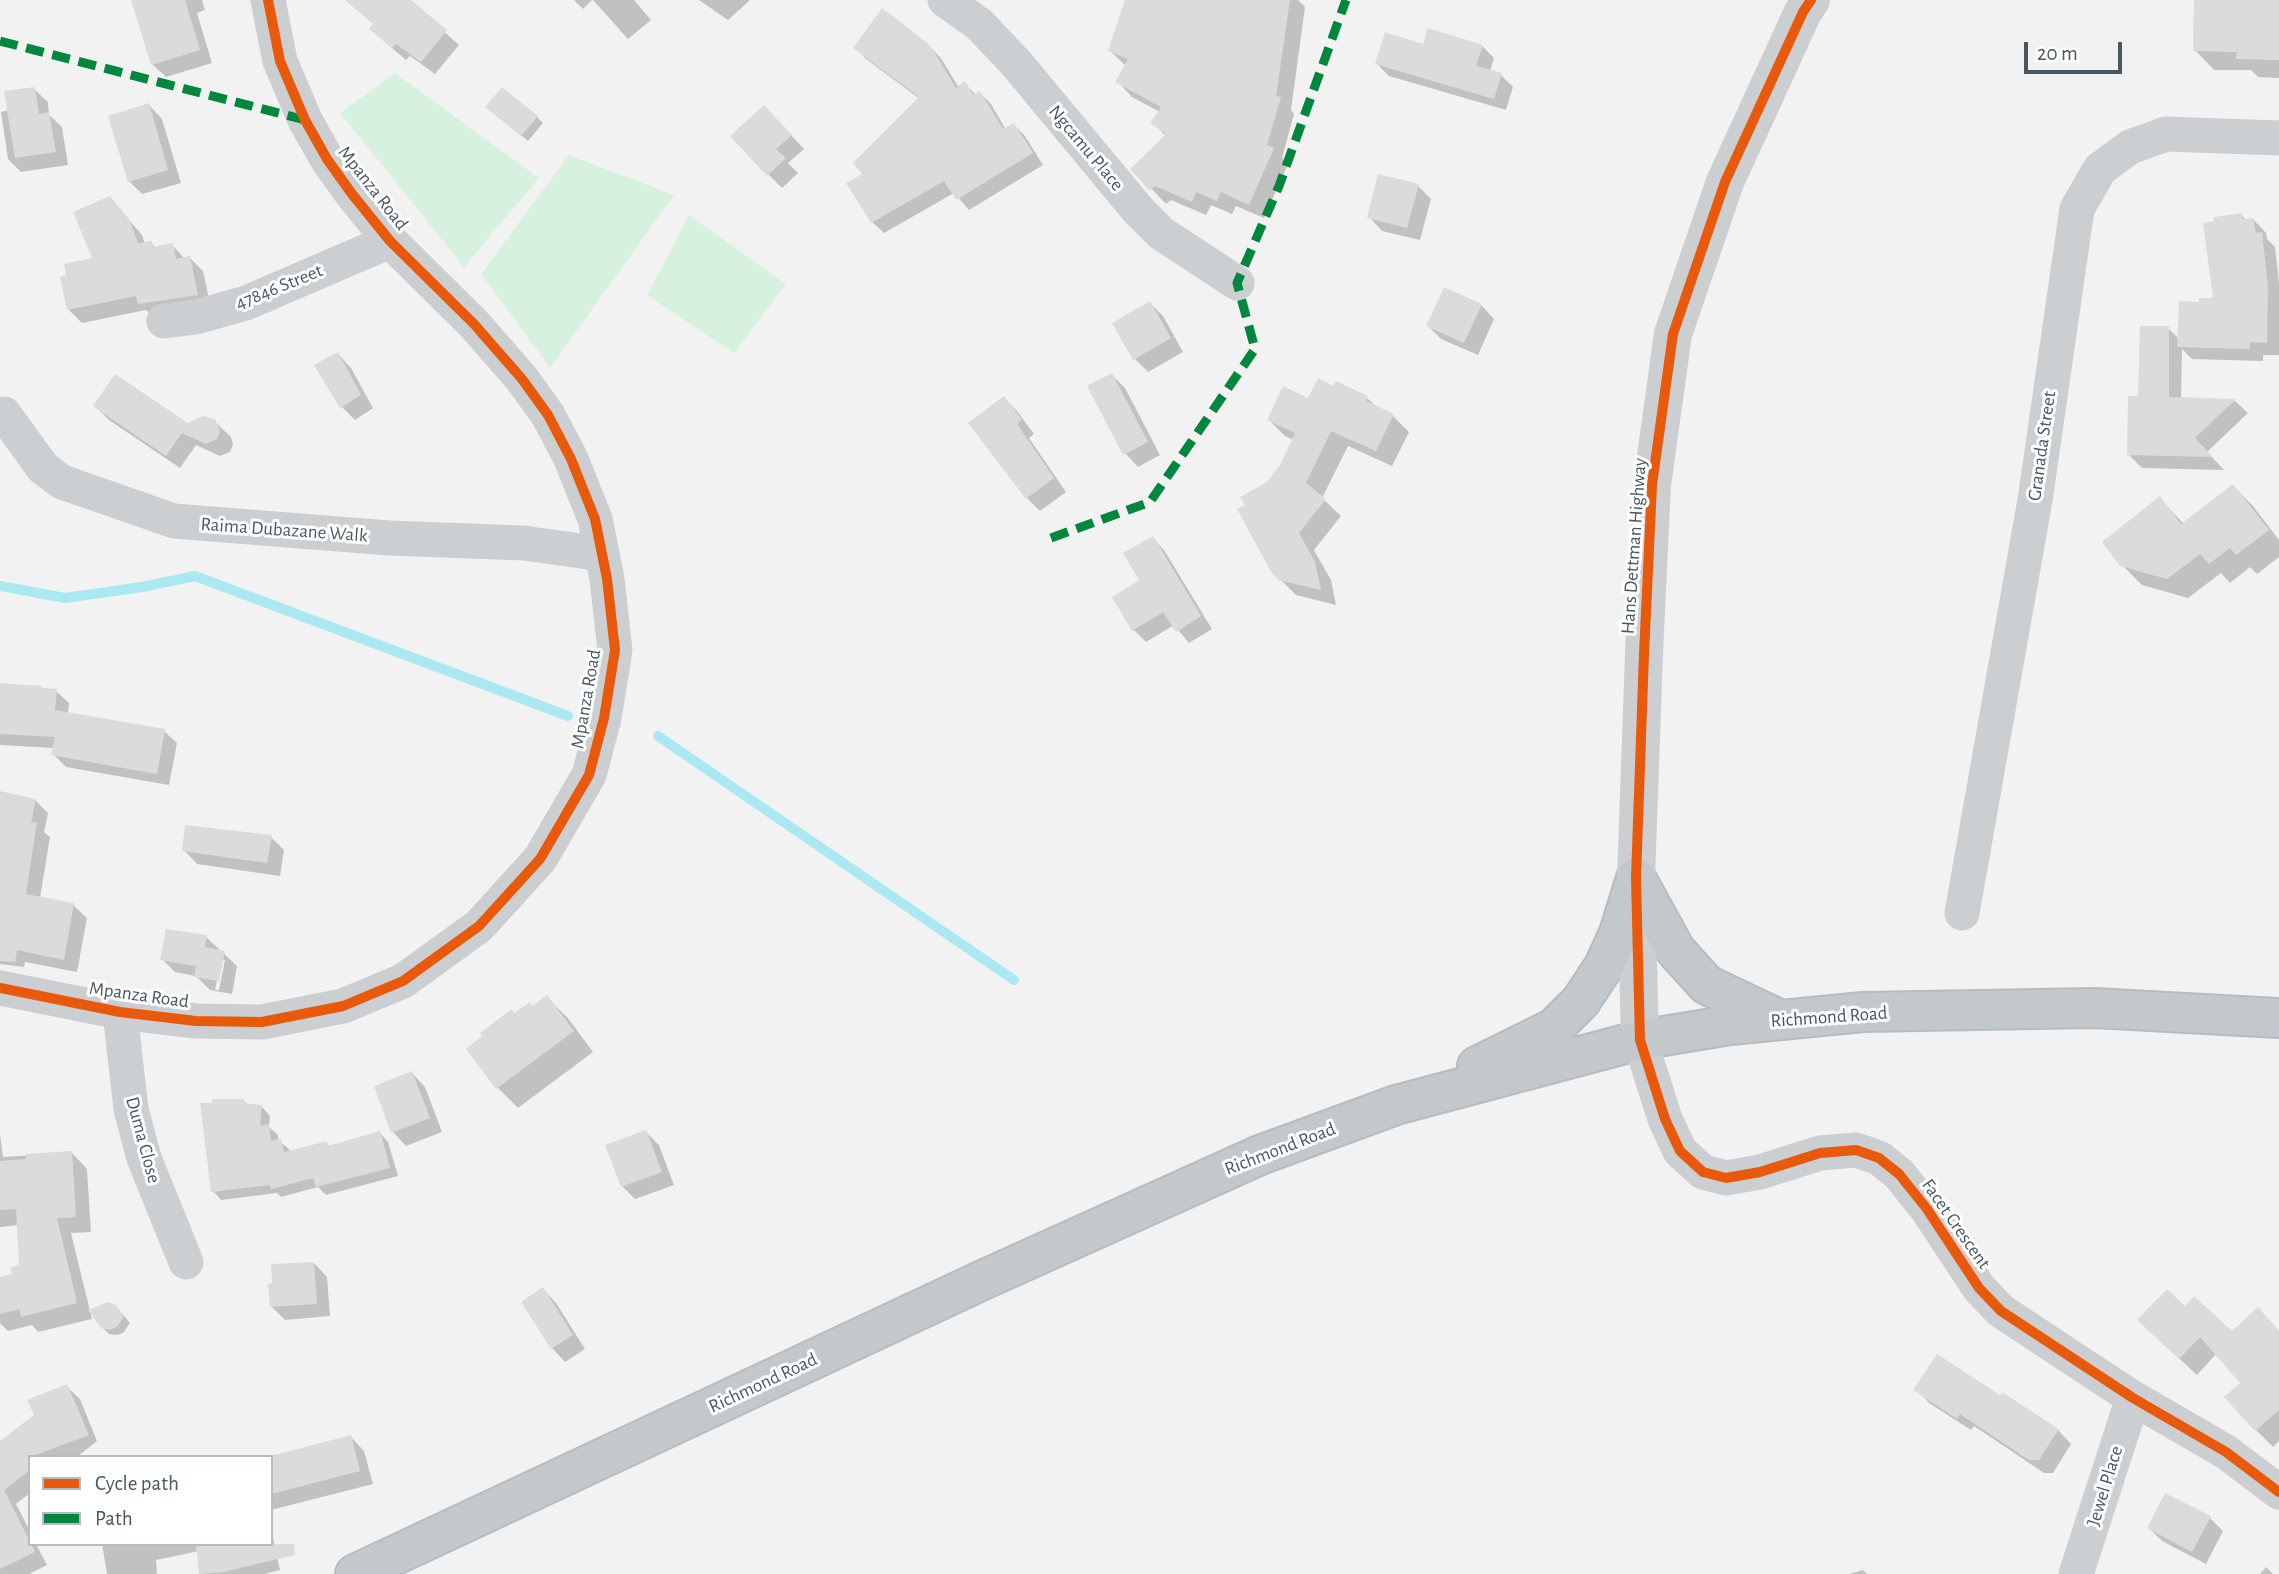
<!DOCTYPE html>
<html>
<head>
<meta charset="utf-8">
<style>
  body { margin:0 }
  #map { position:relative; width:2279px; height:1574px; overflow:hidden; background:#f3f2f2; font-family:"Alegreya Sans",sans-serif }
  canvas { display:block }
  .legend { position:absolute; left:28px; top:1455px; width:245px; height:91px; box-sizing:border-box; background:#fff; border:2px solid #b6bcbf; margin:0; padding:9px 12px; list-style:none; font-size:21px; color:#485760 }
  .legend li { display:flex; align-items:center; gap:14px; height:35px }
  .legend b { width:35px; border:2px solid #b6bcbf }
  .scale { position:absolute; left:2024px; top:42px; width:98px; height:32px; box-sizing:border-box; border:4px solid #485760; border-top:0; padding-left:9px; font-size:21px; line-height:24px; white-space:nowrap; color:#485760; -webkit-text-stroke:5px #fff; paint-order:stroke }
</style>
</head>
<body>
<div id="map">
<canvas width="2279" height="1574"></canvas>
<ul class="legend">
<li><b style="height:9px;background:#e8590c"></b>Cycle path</li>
<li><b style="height:9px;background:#00873e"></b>Path</li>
</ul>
<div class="scale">20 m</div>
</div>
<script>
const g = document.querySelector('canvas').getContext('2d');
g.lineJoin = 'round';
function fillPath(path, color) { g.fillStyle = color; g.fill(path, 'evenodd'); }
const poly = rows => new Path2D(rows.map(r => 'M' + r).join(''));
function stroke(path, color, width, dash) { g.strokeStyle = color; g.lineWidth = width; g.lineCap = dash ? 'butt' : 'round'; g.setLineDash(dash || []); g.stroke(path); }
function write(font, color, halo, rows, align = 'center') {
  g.font = font + ' "Alegreya Sans",sans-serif'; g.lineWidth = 6; g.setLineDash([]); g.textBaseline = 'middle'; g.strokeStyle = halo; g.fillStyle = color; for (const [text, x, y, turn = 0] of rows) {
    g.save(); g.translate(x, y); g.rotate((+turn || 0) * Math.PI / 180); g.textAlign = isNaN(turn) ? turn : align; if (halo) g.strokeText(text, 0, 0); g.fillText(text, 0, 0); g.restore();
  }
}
fillPath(poly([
  [395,73,539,178,464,267,340,113],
  [569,155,674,195,550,368,481,274],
  [689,215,786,284,734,353,647,295]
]), '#d6f2de');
fillPath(poly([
  [133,0,202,0,205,10,197,13,212,63,166,77,152,64],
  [369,0,409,0,459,45,435,74,410,56,406,60,385,42,374,25],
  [574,0,592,0,583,9],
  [593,0,634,0,651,20,628,39],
  [699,0,750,0,728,20],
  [1127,0,1298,0,1305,7,1291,110,1294,114,1282,158,1288,164,1264,218,1236,206,1232,214,1211,205,1206,215,1171,200,1166,204,1133,169,1166,136,1153,123,1160,112,1132,97,1118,82,1125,65,1110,51],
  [2196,0,2279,0,2279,78,2258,77,2251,70,2214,70,2195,50],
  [929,46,941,58,959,88,965,84,976,95,980,93,991,104,1006,130,1014,125,1025,136,1043,165,969,210,954,193,884,233,872,222,865,174,920,99,866,59,855,47],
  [1482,46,1494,58,1490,71,1501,75,1513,87,1506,110,1389,76,1377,64,1424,47],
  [34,89,48,102,49,115,62,127,68,165,21,172,8,159,1,112,9,110],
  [149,105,162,119,181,183,142,194,129,181],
  [494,113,537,117,543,123,528,141],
  [777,120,804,149,788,163,798,173,782,188,768,174],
  [1418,186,1431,199,1420,240,1382,231,1369,217],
  [110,198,142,235,145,244,151,243,156,248,172,245,185,259,190,258,203,271,211,308,153,317,146,310,82,323,68,309,94,260],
  [2241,215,2246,220,2253,219,2266,233,2267,239,2275,247,2279,284,2279,355,2263,355,2263,361,2192,359,2182,349,2181,399,2235,401,2248,413,2207,452,2224,470,2142,468,2128,454,2140,398,2168,328,2179,339,2201,304,2215,300],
  [1150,303,1163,316,1183,352,1148,372,1135,359],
  [1481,305,1494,319,1478,355,1441,339,1428,326],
  [338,354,351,368,373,408,355,420,341,406],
  [1112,375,1125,388,1160,455,1138,467,1125,453],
  [1334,388,1367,398,1379,409,1393,416,1409,432,1392,466,1348,446,1322,498,1341,516,1314,550,1331,580,1336,605,1296,595,1279,578,1247,505,1282,466,1294,440,1285,436,1269,420],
  [1004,398,1017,411,1034,434,1029,438,1066,492,1040,511,1027,498],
  [95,406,188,425,211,418,231,437,233,445,230,452,220,456,196,445,180,468,109,420],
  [2233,486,2253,506,2279,540,2279,557,2257,574,2250,567,2230,583,2221,573,2188,598,2142,585,2121,564,2160,499,2184,524],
  [1152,538,1164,550,1212,629,1189,643,1174,625,1146,642,1134,630,1142,581],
  [0,685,41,687,44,690,56,691,69,703,68,714,164,731,177,743,169,785,66,767,53,754,54,748,0,745],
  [0,793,35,800,48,813,44,832,50,837,40,898,73,905,87,918,77,972,25,962,24,967,0,964],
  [271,837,284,850,280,876,197,864,184,850],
  [206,937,237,966,232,994,210,990,196,976,175,972,162,959],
  [221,960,225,960,219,990,215,990],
  [546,997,567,1017,593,1052,518,1108,498,1088,468,1049,515,1015,533,1008],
  [412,1073,425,1087,442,1132,406,1146,393,1132],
  [243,1100,248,1106,262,1107,270,1116,269,1127,278,1135,278,1140,289,1149,290,1152,326,1143,331,1147,380,1133,388,1142,398,1176,326,1195,318,1187,281,1197,277,1193,221,1200,213,1191],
  [646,1132,659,1145,674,1185,635,1199,622,1186],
  [0,1134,3,1157,72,1153,87,1169,91,1232,71,1233,92,1319,38,1332,32,1325,8,1331,0,1323,0,1278,14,1275,21,1266,19,1225,0,1227],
  [314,1263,327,1277,330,1316,285,1320,271,1306],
  [543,1289,556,1303,585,1349,565,1362,552,1348],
  [2185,1308,2232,1333,2279,1331,2279,1441,2273,1447,2256,1430,2242,1384,2216,1354,2197,1375,2156,1337],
  [122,1313,130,1323,123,1333,117,1335,109,1334,102,1327],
  [66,1386,80,1399,97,1441,77,1457,30,1457,30,1493,16,1504,30,1531,30,1544,36,1544,47,1565,29,1574,0,1574,0,1444,36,1416],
  [1916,1389,2000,1398,2003,1394,2058,1430,2071,1444,2053,1473,2044,1473,1974,1426,1971,1430,1929,1403],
  [351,1437,364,1451,373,1484,271,1510,271,1457],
  [2210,1518,2223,1531,2206,1564,2162,1541,2149,1528],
  [271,1529,280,1570,265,1574,201,1574,199,1551,156,1560,157,1574,107,1574,102,1544,271,1544],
  [2266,1567,2273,1574,2260,1574],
  [1863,1570,1867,1574,1849,1574]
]), '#0003');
stroke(poly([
  [0,586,65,598,142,587,195,576,568,716],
  [658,736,1014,980]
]), '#aae9f1', 10);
fillPath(poly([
  [131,0,185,0,200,50,151,65],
  [345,0,411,0,447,30,421,62,396,44,392,48,369,29,373,24],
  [1125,0,1290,0,1276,96,1281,97,1267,145,1274,148,1249,205,1221,192,1217,201,1196,192,1192,202,1155,186,1150,191,1130,169,1166,134,1150,123,1161,107,1115,82,1128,59,1108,51],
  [2194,0,2279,0,2279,60,2236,59,2237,52,2193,51],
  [882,8,930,45,956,88,965,81,973,95,980,91,1003,129,1014,123,1033,153,956,200,944,181,871,223,846,183,862,174,853,163,919,97,853,48],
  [1428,28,1483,45,1476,66,1502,73,1494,99,1375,64,1385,32,1423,44],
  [35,87,39,114,49,112,56,152,15,158,4,91],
  [502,87,538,116,521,136,485,107],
  [149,103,168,170,128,182,108,116],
  [764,105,792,135,776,149,786,158,767,176,730,136],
  [1378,174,1419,184,1407,228,1367,218],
  [110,196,129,219,138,243,152,241,153,247,173,243,176,259,190,256,198,295,138,304,136,296,67,310,60,277,66,275,64,264,92,258,73,212],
  [2242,213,2242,219,2253,218,2256,233,2262,232,2268,286,2267,343,2250,342,2250,349,2177,347,2179,301,2199,302,2199,298,2213,298,2203,223,2214,221,2214,217],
  [1444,287,1482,304,1464,343,1426,326],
  [1150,301,1171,338,1133,360,1112,323],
  [2140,326,2169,326,2169,397,2236,399,2195,438,2213,457,2127,455,2128,396,2138,396],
  [338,352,361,395,340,408,314,365],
  [1112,373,1148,442,1123,455,1087,386],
  [115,374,188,423,203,416,215,419,220,430,217,439,206,444,182,433,166,456,93,406],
  [1318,378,1333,386,1336,381,1368,396,1366,401,1394,414,1376,451,1331,431,1306,483,1326,499,1299,533,1315,562,1321,590,1278,580,1270,570,1237,509,1245,505,1240,497,1267,482,1280,465,1295,433,1267,420,1283,386,1308,398],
  [1004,396,1022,420,1017,424,1054,478,1026,499,968,423],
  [2233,484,2269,530,2236,555,2230,548,2209,564,2200,554,2167,579,2120,566,2102,542,2160,496,2181,524],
  [1153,536,1201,616,1176,632,1163,612,1132,631,1112,597,1139,580,1123,553],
  [0,683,42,686,41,688,57,689,55,710,165,729,157,774,51,755,55,737,0,734],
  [0,791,36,799,31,823,37,822,26,894,74,903,64,960,17,950,15,962,0,961],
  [185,825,272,835,267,863,182,851],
  [166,929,207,935,205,947,225,951,219,981,194,977,196,966,160,960],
  [547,995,574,1031,496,1089,466,1049,482,1036,480,1033,512,1009,514,1013,530,1002,532,1006],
  [412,1071,430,1118,391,1133,374,1086],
  [212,1099,244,1099,244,1103,262,1105,260,1126,269,1124,271,1141,281,1138,284,1152,327,1141,328,1146,380,1131,390,1168,316,1187,313,1178,271,1189,270,1185,211,1192,200,1103,212,1103],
  [646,1130,662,1172,621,1187,605,1145],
  [72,1151,76,1217,57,1218,77,1303,21,1317,20,1309,0,1314,0,1277,12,1274,10,1267,19,1265,16,1209,0,1210,0,1161,26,1159,26,1154],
  [314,1262,317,1304,270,1307,268,1284,272,1283,271,1264],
  [543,1287,573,1335,551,1349,521,1302],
  [2167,1289,2185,1306,2194,1296,2232,1331,2258,1307,2279,1331,2279,1410,2255,1431,2224,1397,2240,1383,2200,1337,2179,1359,2137,1320],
  [108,1302,116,1305,124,1316,117,1327,109,1330,101,1328,88,1310],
  [1937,1354,2000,1395,2002,1392,2059,1429,2039,1460,2029,1460,1960,1414,1957,1419,1913,1390],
  [67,1384,89,1435,30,1457,30,1470,4,1490,35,1552,0,1569,0,1441,34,1415,27,1400],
  [351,1435,360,1471,271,1494,271,1456],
  [2165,1493,2211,1516,2192,1552,2147,1528],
  [196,1544,294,1544,295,1555,227,1571,227,1572,199,1574]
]), '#dadbdb');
const trunk = poly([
  [1636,878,1676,951,1707,985,1781,1020],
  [1477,1066,1554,1028,1581,1001,1604,966,1619,933,1636,878],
  [355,1574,985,1279,1260,1155,1396,1105,1640,1040,1730,1025,1863,1012,2094,1008,2279,1018]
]);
stroke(trunk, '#b6bdc2', 42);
stroke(poly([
  [945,0,979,24,1016,63,1138,210,1161,233,1237,283],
  [164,321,196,317,246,303,390,241],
  [4,414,43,468,62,482,174,521,389,538,524,543,602,554],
  [1962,913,2035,500,2077,209,2100,169,2130,147,2166,134,2279,138],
  [0,988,120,1012,196,1021,262,1022,343,1006,403,981,479,926,540,859,589,775,604,718,615,650,607,579,595,519,571,459,548,415,522,379,474,324,390,241,352,194,327,159,305,120,280,61,268,0],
  [120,1012,131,1109,144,1158,186,1262],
  [1640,1040,1665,1119,1680,1151,1703,1172,1726,1178,1760,1172,1820,1153,1856,1150,1879,1158,1899,1174,1927,1209,1979,1288,2001,1311,2133,1398,2226,1452,2279,1492],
  [2076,1574,2133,1398]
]), '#cccfd1', 35);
stroke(poly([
  [1640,1040,1636,878,1644,654,1652,485,1673,334,1725,182,1803,12,1811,0]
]), '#cccfd1', 38);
stroke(trunk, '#c2c8cc', 38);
stroke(poly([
  [0,41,305,120],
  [1051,538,1150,502,1255,349,1237,283,1279,186,1346,0]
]), '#00873e', 9, [18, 9]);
stroke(poly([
  [1811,0,1803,12,1725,182,1673,334,1652,485,1644,654,1636,878,1640,1040,1665,1119,1680,1151,1703,1172,1726,1178,1760,1172,1820,1153,1856,1150,1879,1158,1899,1174,1927,1209,1979,1288,2001,1311,2133,1398,2226,1452,2279,1492],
  [0,988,120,1012,196,1021,262,1022,343,1006,403,981,479,926,540,859,589,775,604,718,615,650,607,579,595,519,571,459,548,415,522,379,474,324,390,241,352,194,327,159,305,120,280,61,268,0]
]), '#e8590c', 10);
write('19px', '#485760', '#fff', [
  ["Ngcamu Place",1086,148,50],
  ["Mpanza Road",373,188,52],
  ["47846 Street",279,287,-22],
  ["Granada Street",2042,446,-82],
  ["Raima Dubazane Walk",284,530,4],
  ["Hans Dettman Highway",1634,546,-86],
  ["Mpanza Road",586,699,-80],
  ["Mpanza Road",139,995,8],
  ["Richmond Road",1829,1017,-4],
  ["Duma Close",143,1140,75],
  ["Richmond Road",1280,1149,-21],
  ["Facet Crescent",1956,1224,55],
  ["Richmond Road",763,1383,-25],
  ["Jewel Place",2105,1486,-73]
]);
</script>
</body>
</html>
